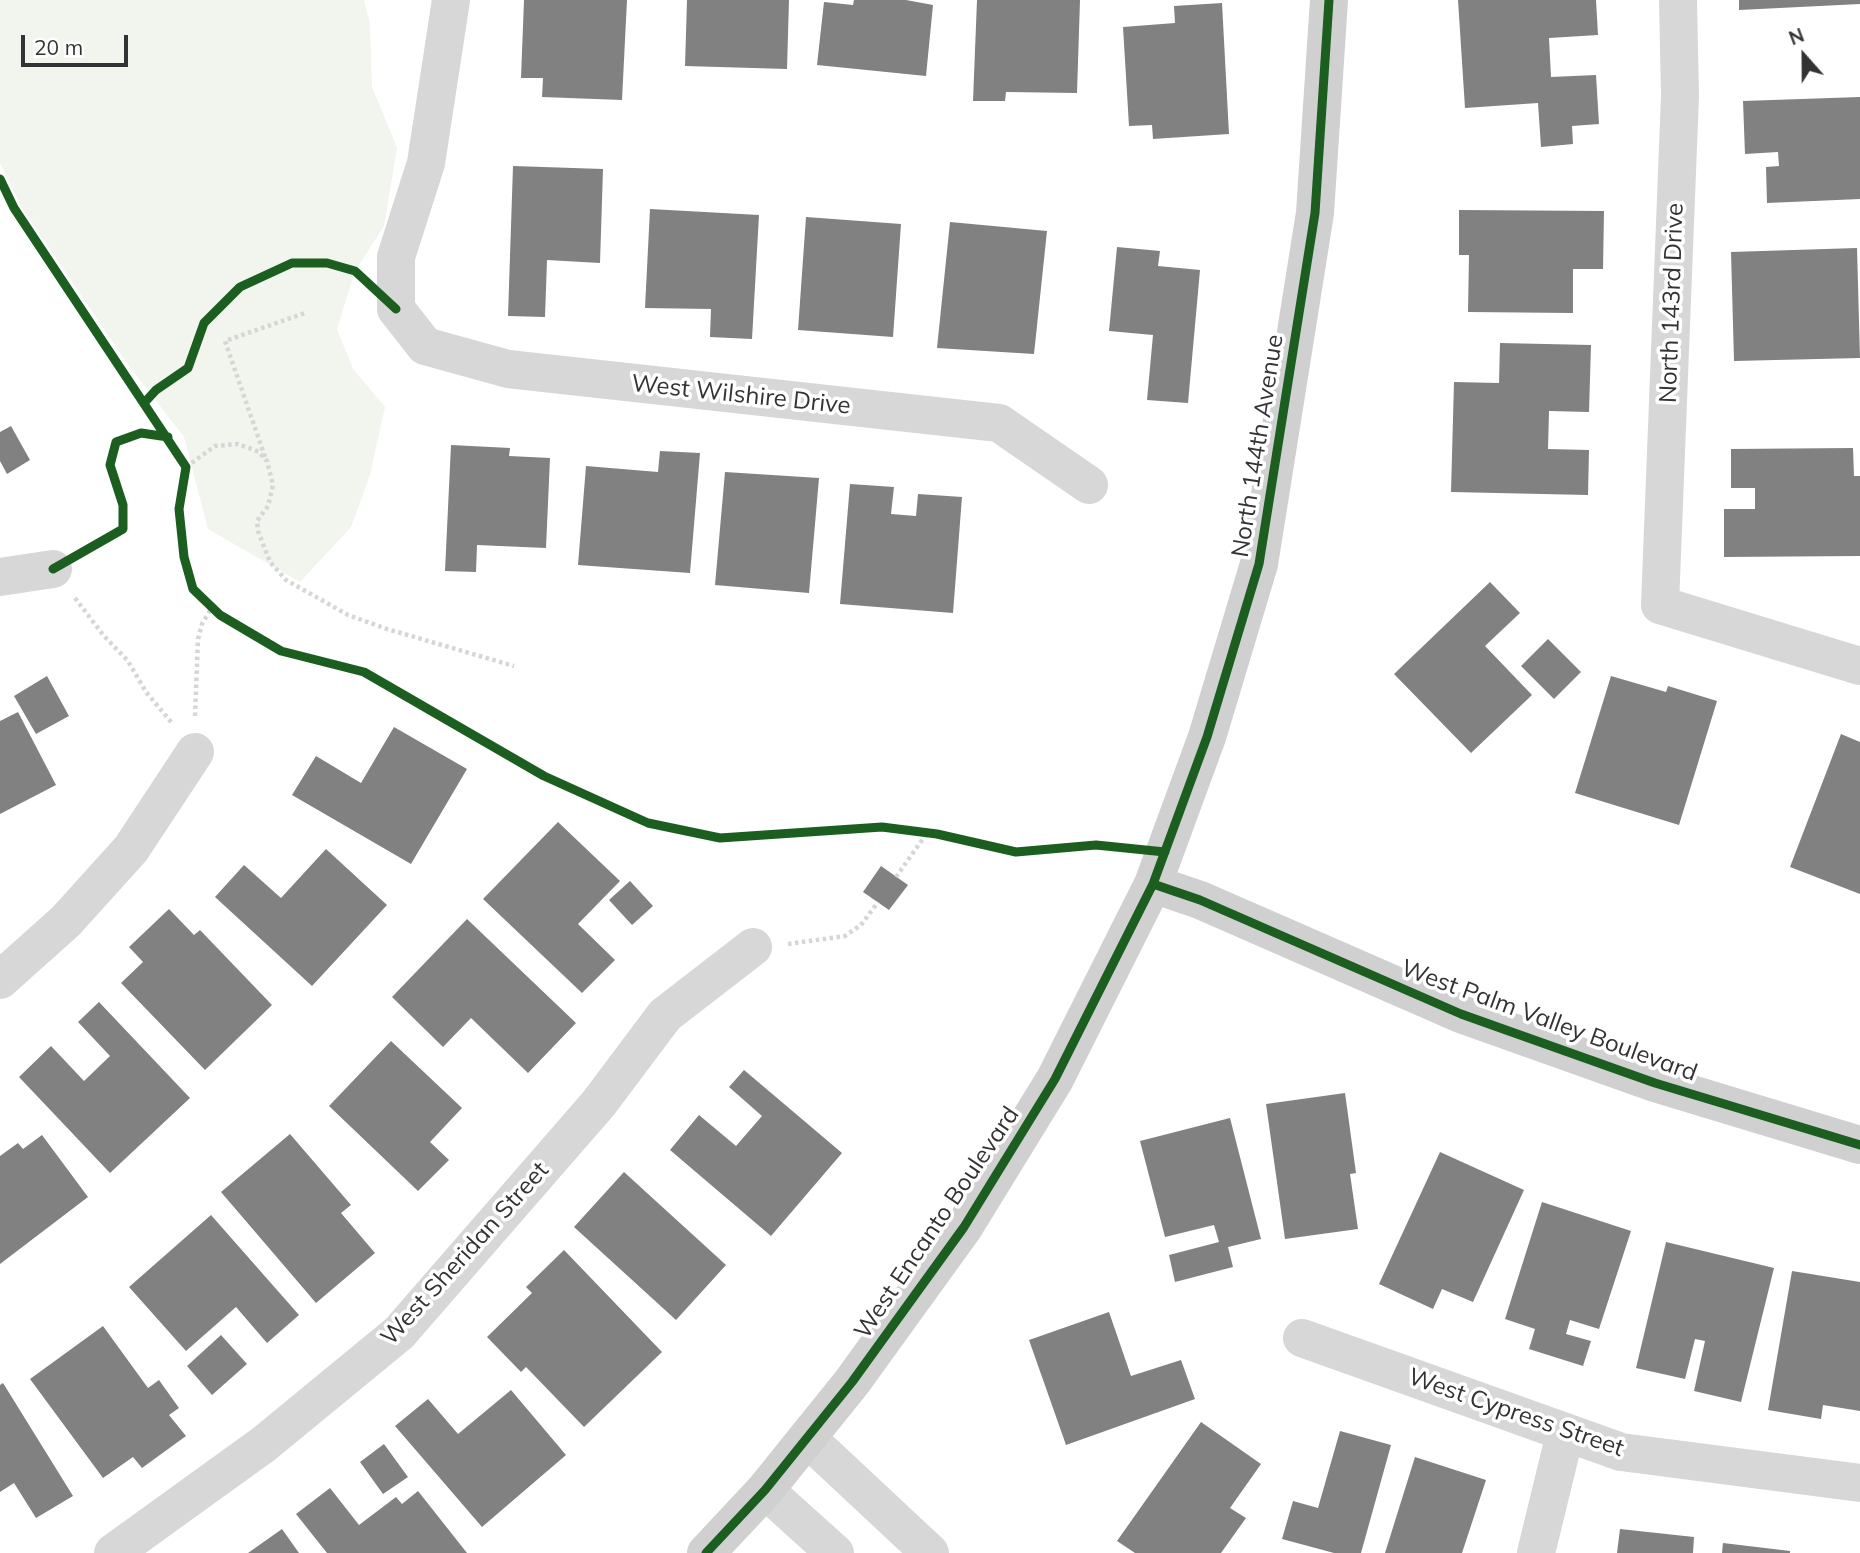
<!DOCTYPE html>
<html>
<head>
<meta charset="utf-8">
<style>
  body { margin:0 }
  #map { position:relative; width:1860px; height:1553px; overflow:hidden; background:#fff; font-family:Mulish,sans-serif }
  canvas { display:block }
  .north { position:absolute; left:1769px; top:21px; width:70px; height:70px; -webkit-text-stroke:5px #fff; paint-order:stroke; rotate:339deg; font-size:19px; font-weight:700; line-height:28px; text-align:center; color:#333 }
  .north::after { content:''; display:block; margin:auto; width:24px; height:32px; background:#333; clip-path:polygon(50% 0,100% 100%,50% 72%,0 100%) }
  .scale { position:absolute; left:21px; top:35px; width:107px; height:32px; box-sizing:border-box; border:4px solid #333; border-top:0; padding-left:9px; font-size:21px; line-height:24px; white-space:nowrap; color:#333; -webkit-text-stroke:5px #fff; paint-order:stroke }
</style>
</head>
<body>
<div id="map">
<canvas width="1860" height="1553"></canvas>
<div class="north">N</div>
<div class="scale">20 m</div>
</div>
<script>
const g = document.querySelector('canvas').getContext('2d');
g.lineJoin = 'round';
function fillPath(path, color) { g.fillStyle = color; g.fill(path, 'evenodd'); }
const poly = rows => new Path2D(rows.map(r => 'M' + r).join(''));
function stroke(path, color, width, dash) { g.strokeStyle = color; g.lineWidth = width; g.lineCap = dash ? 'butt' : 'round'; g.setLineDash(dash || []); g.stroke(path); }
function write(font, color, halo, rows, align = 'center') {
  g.font = font + ' Mulish,sans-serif'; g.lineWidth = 7; g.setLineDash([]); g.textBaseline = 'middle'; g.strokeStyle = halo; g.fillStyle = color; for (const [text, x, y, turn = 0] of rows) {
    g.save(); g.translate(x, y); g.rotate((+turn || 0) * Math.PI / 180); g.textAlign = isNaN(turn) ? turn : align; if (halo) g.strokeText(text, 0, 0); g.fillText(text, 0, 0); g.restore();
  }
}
fillPath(poly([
  [0,0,364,0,370,24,372,87,397,148,384,226,355,271,337,329,353,369,385,407,370,475,351,527,300,582,208,529,184,437,129,366,22,208,0,163]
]), '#f1f5ed');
fillPath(poly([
  [524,0,627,0,622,100,542,97,543,78,521,78],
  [687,0,789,0,787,69,685,66],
  [854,0,906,0,933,5,926,76,817,65,824,2,853,5],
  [977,0,1080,0,1077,93,1006,92,1005,101,973,101],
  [1458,0,1596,0,1598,35,1549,38,1551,77,1596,75,1599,124,1572,126,1573,144,1541,147,1538,103,1465,108],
  [1739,0,1860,0,1860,4,1739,10],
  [1222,3,1229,134,1153,139,1152,125,1129,126,1123,27,1175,23,1174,6],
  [1860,97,1860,199,1767,203,1766,167,1779,166,1778,152,1745,154,1743,101],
  [513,166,603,169,600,263,547,260,545,317,508,316],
  [650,209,759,215,752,339,710,337,711,309,645,308],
  [1459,210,1604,211,1603,269,1573,269,1573,313,1468,312,1469,255,1459,255],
  [806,217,901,224,893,337,798,330],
  [950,222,1047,231,1034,354,937,348],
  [1117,247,1160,251,1158,266,1200,270,1188,403,1147,400,1153,335,1109,331],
  [1857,248,1860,358,1734,361,1731,252],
  [1500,343,1591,345,1589,412,1549,411,1548,449,1589,450,1588,495,1451,492,1454,382,1499,383],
  [11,426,30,460,7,474,0,461,0,432],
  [451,445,510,448,509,456,550,458,546,548,477,545,476,572,445,571],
  [1853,448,1854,476,1860,476,1860,556,1724,557,1724,509,1755,509,1755,488,1731,488,1731,449],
  [660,451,700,453,690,573,578,565,586,466,658,472],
  [725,472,819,478,809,593,715,585],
  [850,484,894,487,891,514,916,516,918,494,962,497,953,613,840,604],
  [1490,582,1520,613,1485,646,1532,695,1471,753,1394,674],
  [1548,639,1581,672,1554,699,1521,666],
  [47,676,69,716,36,734,14,696],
  [1611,676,1666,692,1668,686,1717,701,1679,825,1575,793],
  [18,712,56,785,0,814,0,721],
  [394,727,467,769,411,864,292,795,316,756,361,783],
  [1841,734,1860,742,1860,894,1790,867],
  [558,822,620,881,578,924,615,960,582,993,483,899],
  [326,849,387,905,312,986,215,897,244,865,281,898],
  [881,866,908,885,889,910,863,892],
  [630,881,653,906,632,925,609,900],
  [169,909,194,935,200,930,272,1005,205,1070,121,983,143,962,129,947],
  [467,919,576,1023,528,1073,471,1018,443,1047,392,997],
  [99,1002,190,1098,110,1173,19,1077,51,1046,84,1081,110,1056,78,1022],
  [391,1041,462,1108,430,1142,449,1160,418,1191,329,1106],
  [744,1070,842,1153,771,1236,670,1150,699,1115,736,1146,762,1116,729,1087],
  [1345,1093,1356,1173,1350,1174,1358,1229,1285,1239,1266,1104],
  [1230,1118,1261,1239,1228,1247,1233,1267,1175,1282,1169,1255,1219,1242,1214,1225,1165,1237,1140,1141],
  [290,1134,351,1205,341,1213,375,1253,316,1303,221,1192],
  [42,1135,88,1197,0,1264,0,1156,18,1143,23,1149],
  [1440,1152,1524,1190,1473,1302,1442,1289,1433,1309,1379,1284],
  [624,1172,726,1265,676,1320,574,1227],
  [1542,1202,1631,1231,1599,1329,1570,1320,1566,1334,1591,1341,1583,1366,1529,1349,1535,1329,1505,1319],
  [211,1215,299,1315,267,1343,236,1307,186,1351,129,1287],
  [1666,1242,1774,1268,1741,1402,1694,1391,1705,1341,1695,1339,1685,1379,1636,1368],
  [564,1250,662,1352,584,1427,526,1367,521,1372,487,1337,532,1293,526,1287],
  [1792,1271,1860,1282,1860,1411,1823,1405,1821,1419,1768,1410],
  [1109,1312,1131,1376,1181,1360,1195,1399,1066,1445,1029,1340],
  [103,1326,148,1388,159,1380,179,1408,169,1415,186,1436,142,1468,133,1457,103,1478,30,1379],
  [221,1335,247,1364,212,1395,187,1366],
  [3,1383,73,1496,36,1518,14,1483,0,1492,0,1385],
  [511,1390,566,1455,482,1527,395,1426,428,1399,458,1434],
  [1201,1422,1261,1464,1230,1508,1246,1518,1221,1553,1135,1553,1117,1541],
  [1340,1431,1391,1445,1361,1553,1334,1553,1282,1539,1293,1501,1318,1508],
  [384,1444,408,1477,383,1494,360,1462],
  [1415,1457,1486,1480,1462,1553,1385,1553],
  [330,1488,359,1525,396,1497,402,1504,418,1491,467,1553,327,1553,296,1514],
  [282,1529,299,1553,248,1553],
  [1620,1529,1694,1537,1693,1553,1617,1553],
  [1723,1543,1790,1551,1790,1553,1722,1553]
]), '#818181');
stroke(poly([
  [265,457,225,341,305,313],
  [186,467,215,446,238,444,259,452,267,461,273,485,268,506,257,521,258,531,270,562,286,580,348,615,387,629,514,666],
  [75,598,104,636,128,661,146,692,172,723],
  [195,716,198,639,202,624,212,607],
  [896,877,927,833],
  [788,944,845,936,861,925,878,902]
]), '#d6d6d6', 4.5, [3.5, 3.5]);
stroke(poly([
  [451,0,426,163,396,257,396,309,425,346,508,369,999,423,1089,485],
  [1678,0,1680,96,1660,605,1860,666],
  [0,577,53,569],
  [0,980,66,921,131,849,195,752],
  [1302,1338,1621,1452,1860,1483],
  [807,1438,930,1553],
  [765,1490,835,1553],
  [113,1553,264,1444,399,1333,599,1103,665,1015,753,947],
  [1536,1553,1565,1434]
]), '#d7d7d7', 38);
stroke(poly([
  [1153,884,1200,900,1461,1014,1655,1083,1860,1145],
  [706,1553,765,1490,852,1382,964,1227,1055,1079,1153,884,1207,737,1259,564,1315,213,1329,0]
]), '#d0d0d0', 38);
stroke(poly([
  [0,179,14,208,186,467,179,509,184,557,193,589,220,615,281,651,364,672,544,776,648,823,720,838,882,827,937,834,1016,852,1096,845,1165,852],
  [145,402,156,390,188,368,204,323,240,287,292,263,327,263,355,271,396,309],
  [53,569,123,529,123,505,110,465,116,442,141,433,168,437],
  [1153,884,1200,900,1461,1014,1655,1083,1860,1145],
  [706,1553,765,1490,852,1382,964,1227,1055,1079,1153,884,1207,737,1259,564,1315,213,1329,0]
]), '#1b5e20', 9);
write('24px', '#333', '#fff', [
  ["North 143rd Drive",1672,303,-88],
  ["West Wilshire Drive",741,395,6],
  ["North 144th Avenue",1258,446,-81],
  ["West Palm Valley Boulevard",1549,1021,20],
  ["West Encanto Boulevard",937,1223,-56],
  ["West Sheridan Street",465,1254,-48],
  ["West Cypress Street",1516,1413,19]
]);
</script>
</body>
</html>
